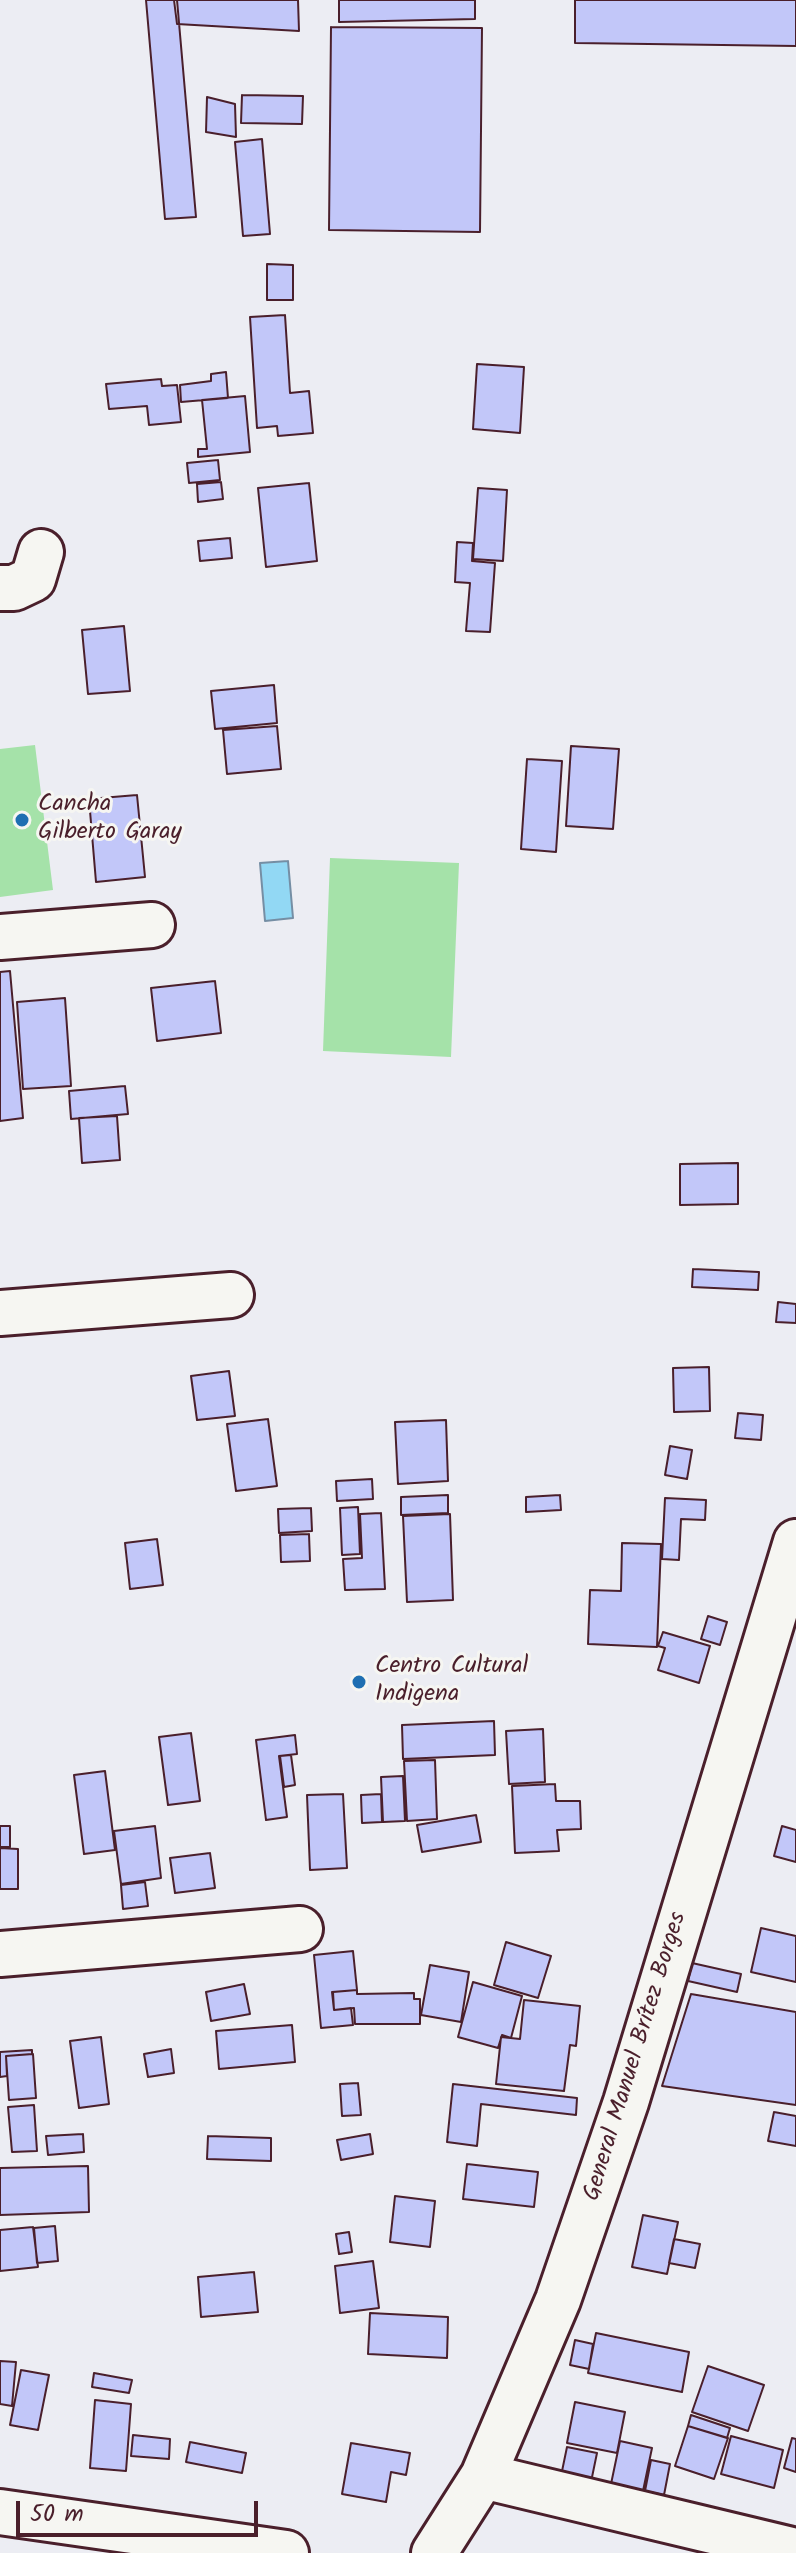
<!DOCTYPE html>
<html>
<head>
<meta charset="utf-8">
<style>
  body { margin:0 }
  #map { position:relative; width:796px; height:2553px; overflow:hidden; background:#ecedf3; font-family:Kalam,sans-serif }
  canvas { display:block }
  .scale { position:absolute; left:16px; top:2501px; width:242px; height:36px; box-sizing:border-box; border:4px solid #4a1f2b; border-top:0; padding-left:10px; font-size:24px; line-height:28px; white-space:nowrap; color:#4a1f2b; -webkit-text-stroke:6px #f6f6f2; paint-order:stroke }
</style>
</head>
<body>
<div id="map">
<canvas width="796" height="2553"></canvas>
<div class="scale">50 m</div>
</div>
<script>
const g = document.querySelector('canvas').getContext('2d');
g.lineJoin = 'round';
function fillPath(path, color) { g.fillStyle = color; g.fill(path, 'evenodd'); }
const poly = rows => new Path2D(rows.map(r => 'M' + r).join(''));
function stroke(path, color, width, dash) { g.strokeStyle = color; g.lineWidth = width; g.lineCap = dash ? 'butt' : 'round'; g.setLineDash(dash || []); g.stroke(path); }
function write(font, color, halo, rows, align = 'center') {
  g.font = font + ' Kalam,sans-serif'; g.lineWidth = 6; g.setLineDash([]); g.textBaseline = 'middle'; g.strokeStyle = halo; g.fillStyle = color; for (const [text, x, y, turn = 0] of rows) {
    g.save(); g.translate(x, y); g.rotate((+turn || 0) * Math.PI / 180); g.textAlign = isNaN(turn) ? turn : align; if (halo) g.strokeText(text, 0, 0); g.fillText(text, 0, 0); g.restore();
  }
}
fillPath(poly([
  [35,745,53,890,0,897,0,749],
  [330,858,459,863,451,1057,323,1051]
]), '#a5e2a9');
const water = poly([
  [288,861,293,918,265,921,260,863,288,861]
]);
fillPath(water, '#92d8f4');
stroke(water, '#758ea4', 2);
const building = poly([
  [146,0,177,0,196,217,165,219,146,0],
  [174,0,298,0,299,31,177,24,174,0],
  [339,0,475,0,475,19,339,22,339,0],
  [575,0,796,0,796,46,575,43,575,0],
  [331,27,482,28,480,232,329,230,331,27],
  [242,95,303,96,302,124,241,123,242,95],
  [207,97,235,104,236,137,206,132,207,97],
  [262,139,270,234,243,236,235,142,262,139],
  [267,264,293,265,293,300,267,300,267,264],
  [285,315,290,393,309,391,313,433,278,436,277,426,257,428,250,317,285,315],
  [477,364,524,367,520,433,473,429,477,364],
  [226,372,228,398,181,402,180,385,211,381,211,374,226,372],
  [161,379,162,386,177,385,181,422,149,425,147,406,109,409,106,384,161,379],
  [245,396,250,452,198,457,198,449,207,449,202,400,245,396],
  [218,460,220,480,189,483,187,463,218,460],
  [221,482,223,499,198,502,197,484,221,482],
  [309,483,317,561,266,567,258,488,309,483],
  [478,488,507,490,503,561,473,559,478,488],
  [230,538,232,558,200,561,198,541,230,538],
  [457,542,473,543,472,561,495,563,490,632,466,631,470,583,455,582,457,542],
  [124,626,130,691,88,694,82,630,124,626],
  [274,685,277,723,215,729,211,691,274,685],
  [277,726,281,769,227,774,223,730,277,726],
  [571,746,619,749,613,829,566,826,571,746],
  [527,759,562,761,556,852,521,849,527,759],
  [137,795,145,877,96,882,89,799,137,795],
  [10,971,23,1118,0,1121,0,972,10,971],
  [215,981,221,1033,157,1041,151,988,215,981],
  [65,998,71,1086,23,1089,17,1002,65,998],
  [125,1086,128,1114,71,1119,69,1091,125,1086],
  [117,1116,120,1160,82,1163,79,1118,117,1116],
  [738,1163,738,1204,680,1205,680,1164,738,1163],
  [693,1269,759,1272,758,1290,692,1287,693,1269],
  [778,1302,796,1304,796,1323,776,1322,778,1302],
  [709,1367,710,1411,674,1412,673,1368,709,1367],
  [229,1371,235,1416,197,1420,191,1376,229,1371],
  [738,1413,763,1415,761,1440,735,1438,738,1413],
  [268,1419,277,1486,236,1491,227,1424,268,1419],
  [446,1420,448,1481,398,1484,395,1422,446,1420],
  [670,1446,692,1450,687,1479,665,1475,670,1446],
  [372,1479,373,1499,337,1501,336,1481,372,1479],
  [448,1495,448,1513,401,1515,401,1497,448,1495],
  [560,1495,561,1510,526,1512,526,1497,560,1495],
  [665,1498,706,1500,705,1520,681,1519,679,1560,662,1559,665,1498],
  [358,1507,360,1554,342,1555,340,1508,358,1507],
  [311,1508,312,1531,279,1533,278,1509,311,1508],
  [381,1513,385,1589,345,1590,343,1559,362,1558,360,1514,381,1513],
  [450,1514,453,1600,407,1602,403,1516,450,1514],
  [309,1534,310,1561,281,1562,280,1535,309,1534],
  [157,1539,163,1585,130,1589,125,1543,157,1539],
  [622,1543,661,1544,657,1647,588,1644,590,1590,621,1591,622,1543],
  [708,1616,727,1622,720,1645,701,1639,708,1616],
  [663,1632,710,1646,699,1683,658,1670,665,1648,658,1646,663,1632],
  [494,1721,495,1755,403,1759,402,1725,494,1721],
  [543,1729,545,1782,509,1784,506,1731,543,1729],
  [191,1733,200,1801,168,1805,159,1737,191,1733],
  [295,1735,297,1754,279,1756,287,1817,266,1820,256,1740,295,1735],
  [291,1755,295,1785,284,1787,280,1756,291,1755],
  [435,1760,437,1819,407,1821,404,1761,435,1760],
  [105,1771,115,1850,84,1854,74,1775,105,1771],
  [403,1776,405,1821,383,1822,381,1777,403,1776],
  [555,1784,556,1801,580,1801,581,1829,557,1830,559,1851,515,1853,512,1786,555,1784],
  [343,1794,347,1868,310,1870,307,1795,343,1794],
  [381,1794,382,1822,362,1823,361,1795,381,1794],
  [476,1815,481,1842,422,1852,417,1825,476,1815],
  [0,1826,10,1826,10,1847,0,1847,0,1826],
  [155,1826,161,1878,121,1884,114,1831,155,1826],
  [782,1826,796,1830,796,1862,774,1856,782,1826],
  [0,1848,18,1849,18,1889,0,1889,0,1848],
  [210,1853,215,1888,175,1893,170,1858,210,1853],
  [145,1882,148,1906,123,1909,121,1885,145,1882],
  [761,1928,796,1936,796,1982,751,1972,761,1928],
  [506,1942,551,1956,538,1998,494,1985,506,1942],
  [353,1951,357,1990,332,1992,334,2010,351,2008,353,2025,321,2028,314,1955,353,1951],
  [692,1963,741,1974,737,1992,688,1981,692,1963],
  [430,1965,469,1972,461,2022,421,2015,430,1965],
  [473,1982,522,1996,511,2038,502,2035,498,2048,458,2037,473,1982],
  [244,1984,250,2014,211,2021,206,1992,244,1984],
  [357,1990,357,1994,414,1993,414,1999,420,1999,420,2024,355,2024,354,2008,334,2010,333,1992,357,1990],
  [691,1994,796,2012,796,2105,662,2086,691,1994],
  [524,2000,580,2006,576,2046,570,2045,564,2091,496,2084,501,2037,520,2039,524,2000],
  [292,2025,295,2062,219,2069,216,2031,292,2025],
  [101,2037,109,2104,79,2108,70,2041,101,2037],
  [171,2049,174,2073,148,2077,144,2054,171,2049],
  [32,2050,32,2054,6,2056,7,2076,0,2077,0,2052,32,2050],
  [33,2054,36,2098,9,2100,6,2056,33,2054],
  [358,2083,361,2115,342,2116,340,2084,358,2083],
  [453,2084,577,2098,576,2115,481,2104,477,2146,447,2142,453,2084],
  [34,2105,37,2151,12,2152,8,2107,34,2105],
  [774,2112,796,2116,796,2146,768,2141,774,2112],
  [83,2134,84,2152,48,2155,46,2136,83,2134],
  [370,2134,373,2154,341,2160,337,2140,370,2134],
  [208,2136,271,2138,271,2161,207,2159,208,2136],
  [467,2164,538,2172,534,2207,463,2199,467,2164],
  [88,2166,89,2212,0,2215,0,2168,88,2166],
  [395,2196,435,2201,430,2247,390,2242,395,2196],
  [643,2215,678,2222,667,2274,632,2267,643,2215],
  [55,2226,58,2261,37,2263,34,2228,55,2226],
  [33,2227,38,2267,0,2271,0,2230,33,2227],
  [349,2232,352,2252,339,2254,336,2234,349,2232],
  [674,2239,700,2244,695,2268,669,2263,674,2239],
  [373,2261,379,2308,340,2313,335,2266,373,2261],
  [254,2272,258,2312,201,2317,198,2277,254,2272],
  [370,2313,448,2317,447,2358,368,2354,370,2313],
  [596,2333,689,2352,682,2392,588,2373,596,2333],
  [575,2340,593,2344,589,2369,570,2365,575,2340],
  [0,2361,16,2362,12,2406,0,2404,0,2361],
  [708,2366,764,2385,748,2431,692,2412,708,2366],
  [21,2370,49,2375,38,2430,10,2425,21,2370],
  [94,2373,132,2380,129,2393,92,2387,94,2373],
  [95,2400,131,2404,126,2471,90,2468,95,2400],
  [575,2402,625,2412,617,2453,567,2443,575,2402],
  [691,2415,730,2428,727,2438,688,2426,691,2415],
  [688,2426,728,2438,714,2479,675,2466,688,2426],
  [133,2435,170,2439,169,2459,131,2456,133,2435],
  [731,2436,783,2450,774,2488,721,2474,731,2436],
  [792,2438,796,2439,796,2472,784,2468,792,2438],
  [620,2441,652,2448,643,2491,611,2484,620,2441],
  [190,2442,246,2453,242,2473,186,2462,190,2442],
  [351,2443,410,2453,406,2475,391,2472,386,2502,342,2494,351,2443],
  [567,2447,597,2453,591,2482,561,2476,567,2447],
  [651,2460,670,2464,664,2495,645,2491,651,2460]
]);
fillPath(building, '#c2c7f9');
stroke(building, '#4a1f2b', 2);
const minor = poly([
  [0,588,14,588,33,579,41,552],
  [0,937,152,925],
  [0,1313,231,1295],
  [0,1954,300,1929],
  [483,2476,796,2551],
  [0,2512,286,2553],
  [434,2553,483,2476,558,2300,626,2102,796,1542]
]);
stroke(minor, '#4a1f2b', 50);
stroke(minor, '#f6f6f2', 44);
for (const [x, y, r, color] of [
  [22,820,8,"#1f6fb2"],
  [359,1682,8,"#1f6fb2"]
]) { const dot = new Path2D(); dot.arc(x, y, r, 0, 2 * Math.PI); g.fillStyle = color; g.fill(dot); stroke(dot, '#f6f6f2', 3); }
write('24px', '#4a1f2b', '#f6f6f2', [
  ["Cancha",38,806],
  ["Gilberto Garay",38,834],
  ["Centro Cultural",375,1668],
  ["Indigena",375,1696]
], 'left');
write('24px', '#4a1f2b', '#f6f6f2', [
  ["General Manuel Brítez Borges",637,2057,-73]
]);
</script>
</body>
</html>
